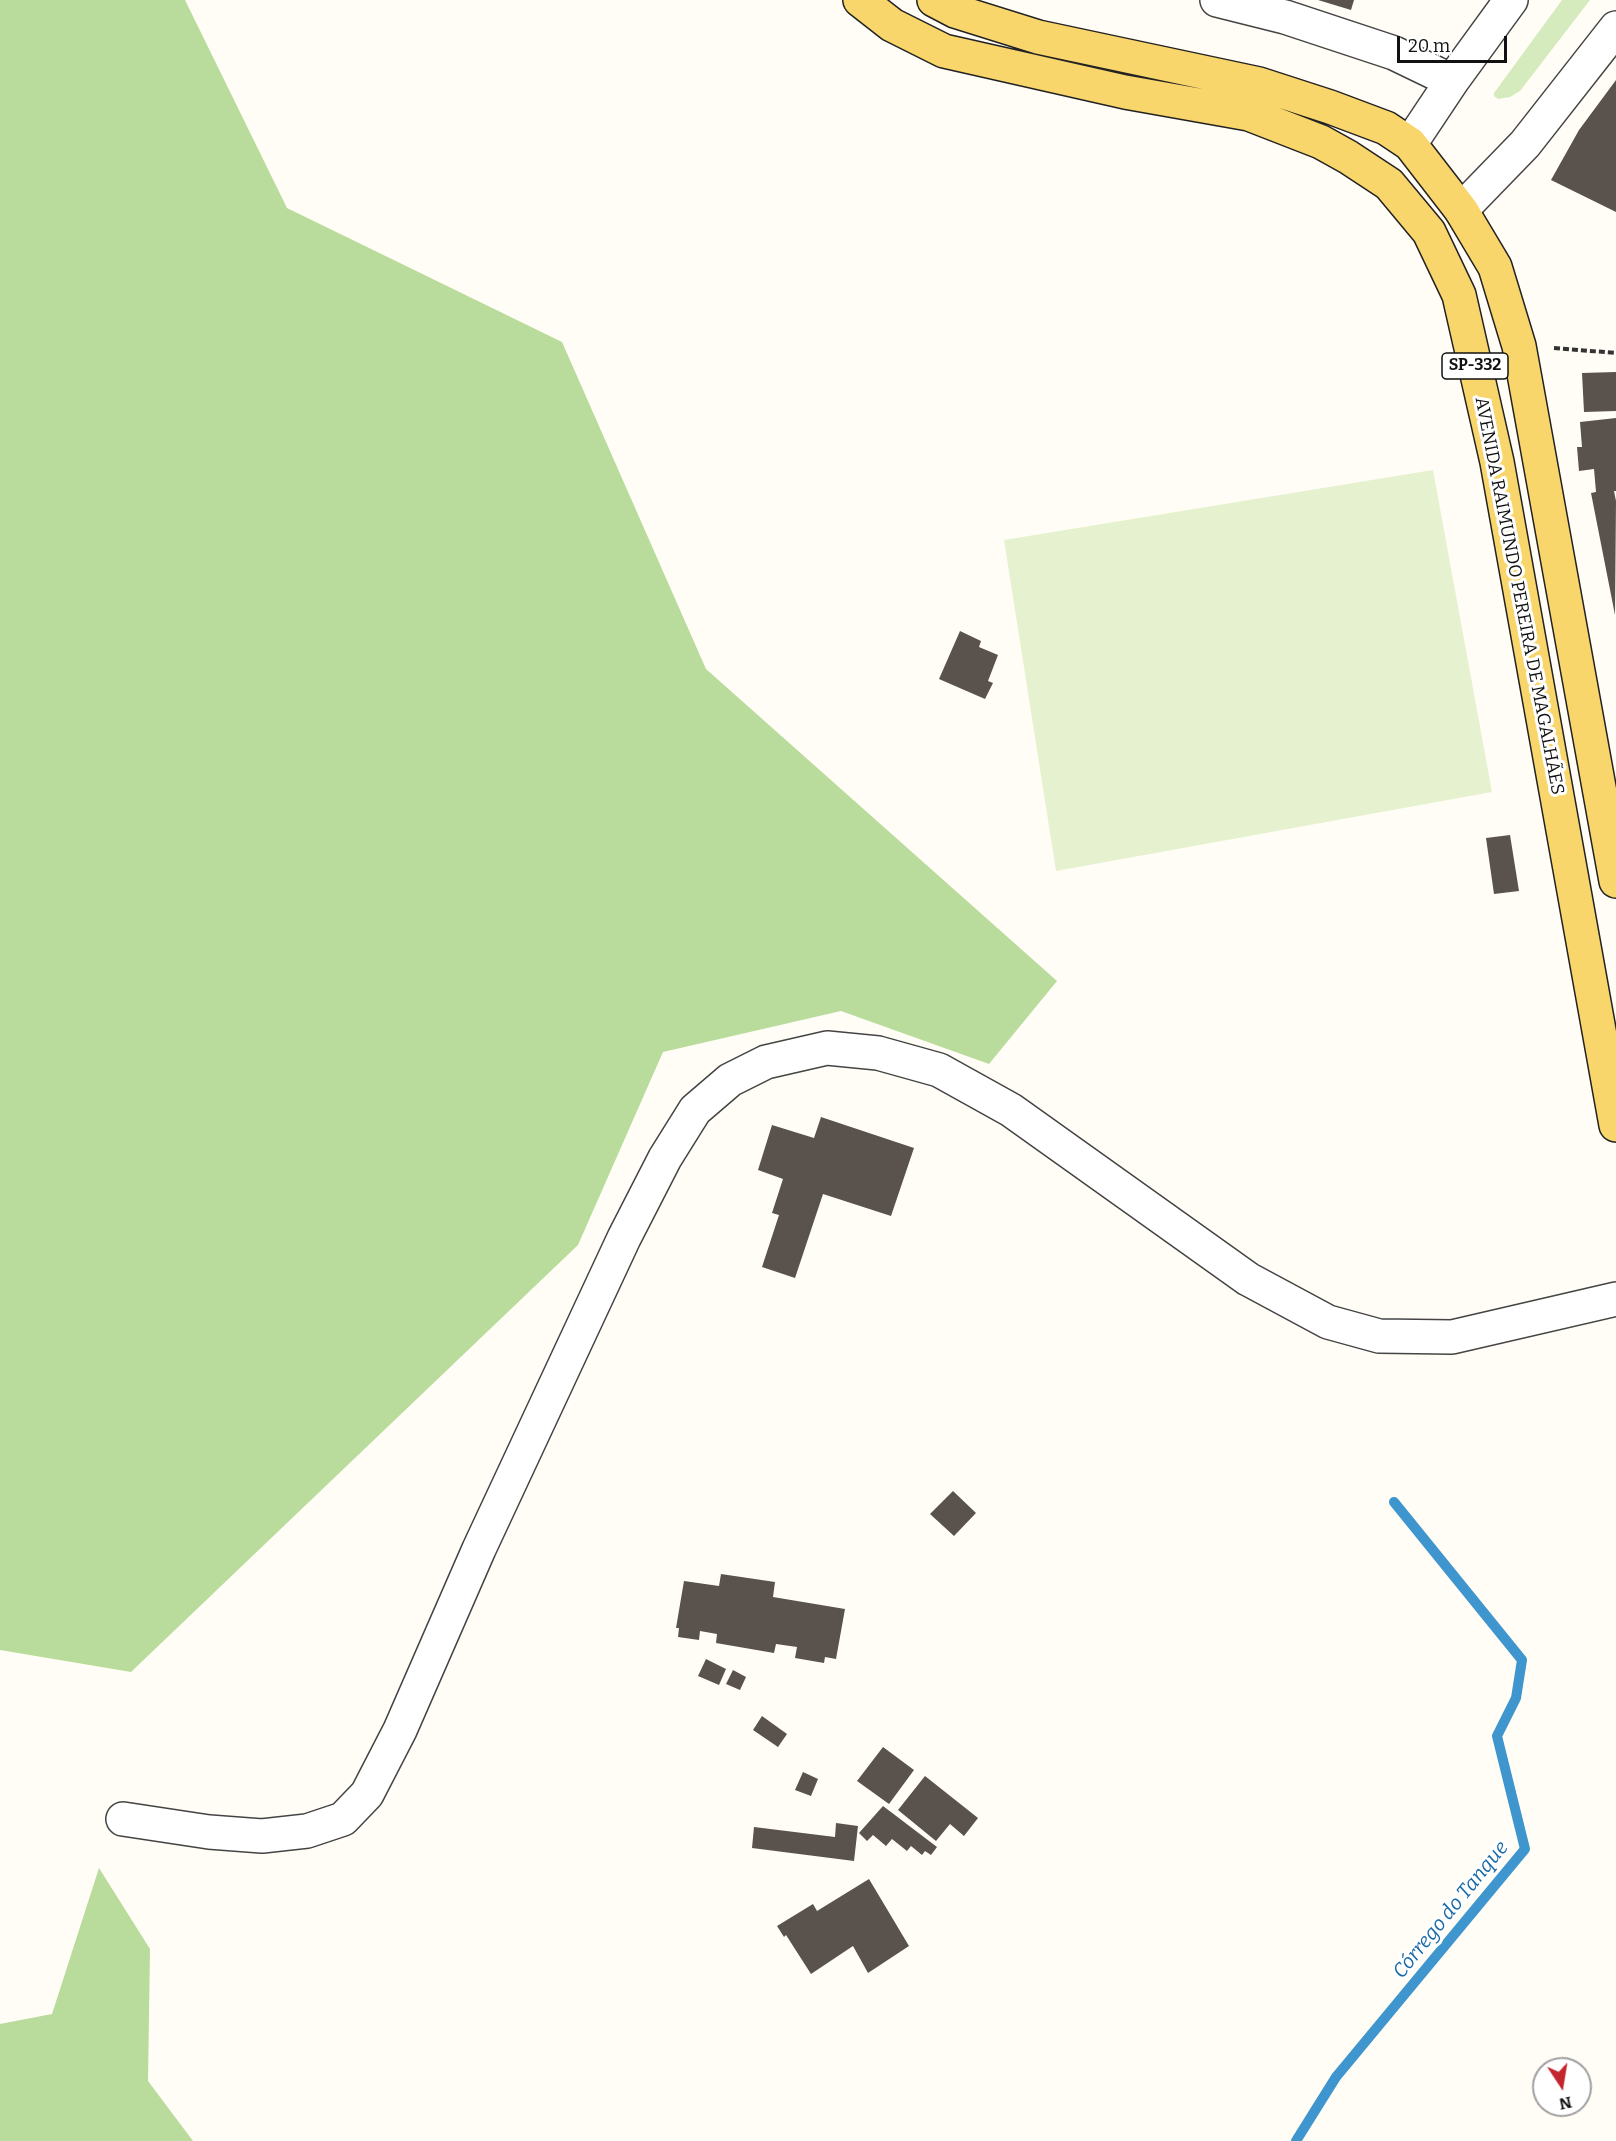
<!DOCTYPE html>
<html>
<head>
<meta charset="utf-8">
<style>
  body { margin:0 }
  #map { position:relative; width:1616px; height:2141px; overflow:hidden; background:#fffdf5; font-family:Bitter,serif }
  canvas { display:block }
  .north { position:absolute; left:1532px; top:2057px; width:60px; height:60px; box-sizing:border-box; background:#fff; border:2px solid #a0a0a0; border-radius:50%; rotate:168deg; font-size:16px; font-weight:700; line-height:24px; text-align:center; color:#111 }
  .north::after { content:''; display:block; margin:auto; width:21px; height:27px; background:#c4262e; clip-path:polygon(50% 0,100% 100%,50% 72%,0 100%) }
  .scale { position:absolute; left:1397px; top:36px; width:110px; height:27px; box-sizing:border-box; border:3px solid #111; border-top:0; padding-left:8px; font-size:18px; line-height:21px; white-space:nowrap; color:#111; -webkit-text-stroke:4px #fff; paint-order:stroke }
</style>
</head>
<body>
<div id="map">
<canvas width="1616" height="2141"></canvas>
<div class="north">N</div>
<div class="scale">20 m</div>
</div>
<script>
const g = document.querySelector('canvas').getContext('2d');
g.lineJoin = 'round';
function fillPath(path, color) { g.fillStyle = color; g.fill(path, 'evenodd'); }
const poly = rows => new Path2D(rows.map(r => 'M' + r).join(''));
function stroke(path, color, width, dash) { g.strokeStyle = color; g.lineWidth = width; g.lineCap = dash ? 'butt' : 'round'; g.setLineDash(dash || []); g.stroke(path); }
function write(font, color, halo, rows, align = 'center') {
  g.font = font + ' Bitter,serif'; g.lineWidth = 6; g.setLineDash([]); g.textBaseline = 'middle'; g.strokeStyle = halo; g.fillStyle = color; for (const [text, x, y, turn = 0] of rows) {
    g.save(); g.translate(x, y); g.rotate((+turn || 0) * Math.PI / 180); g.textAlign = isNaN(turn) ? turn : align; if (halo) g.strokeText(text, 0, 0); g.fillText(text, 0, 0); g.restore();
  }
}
fillPath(poly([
  [1562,0,1590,0,1520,91,1510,97,1498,99,1494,96,1494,93]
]), '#d5ebbd');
fillPath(poly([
  [0,0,185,0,287,208,562,342,706,669,1057,981,989,1064,841,1011,663,1052,578,1245,131,1672,0,1650],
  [99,1868,150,1949,148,2081,193,2141,0,2141,0,2024,52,2014]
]), '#b9dc9c');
fillPath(poly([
  [1433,470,1492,792,1056,871,1004,540]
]), '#e6f2cf');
stroke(poly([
  [1296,2141,1336,2077,1525,1849,1497,1736,1516,1698,1522,1660,1394,1502]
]), '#3f96cf', 10);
fillPath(poly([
  [1318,0,1354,0,1351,10],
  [1616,80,1616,212,1551,180,1579,130],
  [1616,372,1616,411,1584,412,1582,373],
  [1616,418,1616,491,1614,491,1616,501,1615,615,1591,493,1596,492,1594,469,1579,471,1577,447,1582,447,1580,422],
  [960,631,981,641,979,647,998,655,988,681,993,683,985,699,939,679],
  [1510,835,1519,891,1494,894,1486,838],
  [821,1117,914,1148,891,1216,823,1194,795,1278,762,1267,779,1215,772,1213,783,1179,758,1170,772,1125,814,1138],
  [953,1491,976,1513,954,1536,930,1514],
  [721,1574,775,1582,773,1597,845,1609,836,1659,825,1657,824,1663,795,1658,797,1647,776,1644,774,1653,716,1643,717,1634,700,1631,699,1640,678,1637,679,1628,676,1628,684,1581,719,1586],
  [706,1659,726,1669,719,1685,698,1676],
  [733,1670,746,1677,740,1690,726,1684],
  [762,1716,787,1734,778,1747,753,1730],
  [883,1747,914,1770,889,1804,857,1781],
  [803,1772,818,1779,811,1796,795,1790],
  [925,1776,978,1818,964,1836,950,1824,936,1841,898,1810],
  [883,1806,937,1847,931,1855,925,1851,922,1855,911,1846,907,1851,892,1839,886,1846,873,1835,867,1841,859,1833],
  [836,1823,858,1826,854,1861,752,1848,754,1827,835,1837],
  [869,1879,909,1946,868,1973,853,1946,811,1974,786,1935,784,1937,777,1926,813,1904,817,1911]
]), '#5a524d');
const minor = poly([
  [1217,0,1285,17,1394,53,1452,81],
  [1410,144,1452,81,1511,0],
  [1461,210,1525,144,1616,28],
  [123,1819,209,1832,262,1836,307,1831,343,1819,367,1794,400,1730,479,1549,624,1238,665,1158,695,1110,730,1080,766,1062,827,1048,878,1053,939,1070,1011,1110,1248,1279,1328,1322,1379,1336,1452,1337,1616,1299]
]);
const major = poly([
  [860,0,892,25,944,51,1125,92,1249,114,1321,142,1348,157,1389,184,1429,232,1459,295,1497,462,1616,1125],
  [934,0,955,11,1038,37,1259,84,1330,107,1386,128,1410,144,1461,210,1495,267,1519,346,1616,881]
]);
stroke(minor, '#444', 36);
stroke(major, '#222', 36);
stroke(poly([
  [1554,348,1616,353]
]), '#333', 4, [6, 3]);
stroke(minor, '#fff', 33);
stroke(major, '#f9d66b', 33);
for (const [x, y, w] of [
  [1475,366,66]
]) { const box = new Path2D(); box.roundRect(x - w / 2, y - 13, w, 26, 4.5); g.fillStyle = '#fff'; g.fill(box); stroke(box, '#111', 1.5); }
write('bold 16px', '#111', null, [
  ["SP-332",1475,366]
]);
write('18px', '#111', '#fff', [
  ["AVENIDA RAIMUNDO PEREIRA DE MAGALHÃES",1519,596,79]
]);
write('italic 20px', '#1768a6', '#fff', [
  ["Córrego do Tanque",1451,1910,-51]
]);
</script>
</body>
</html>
